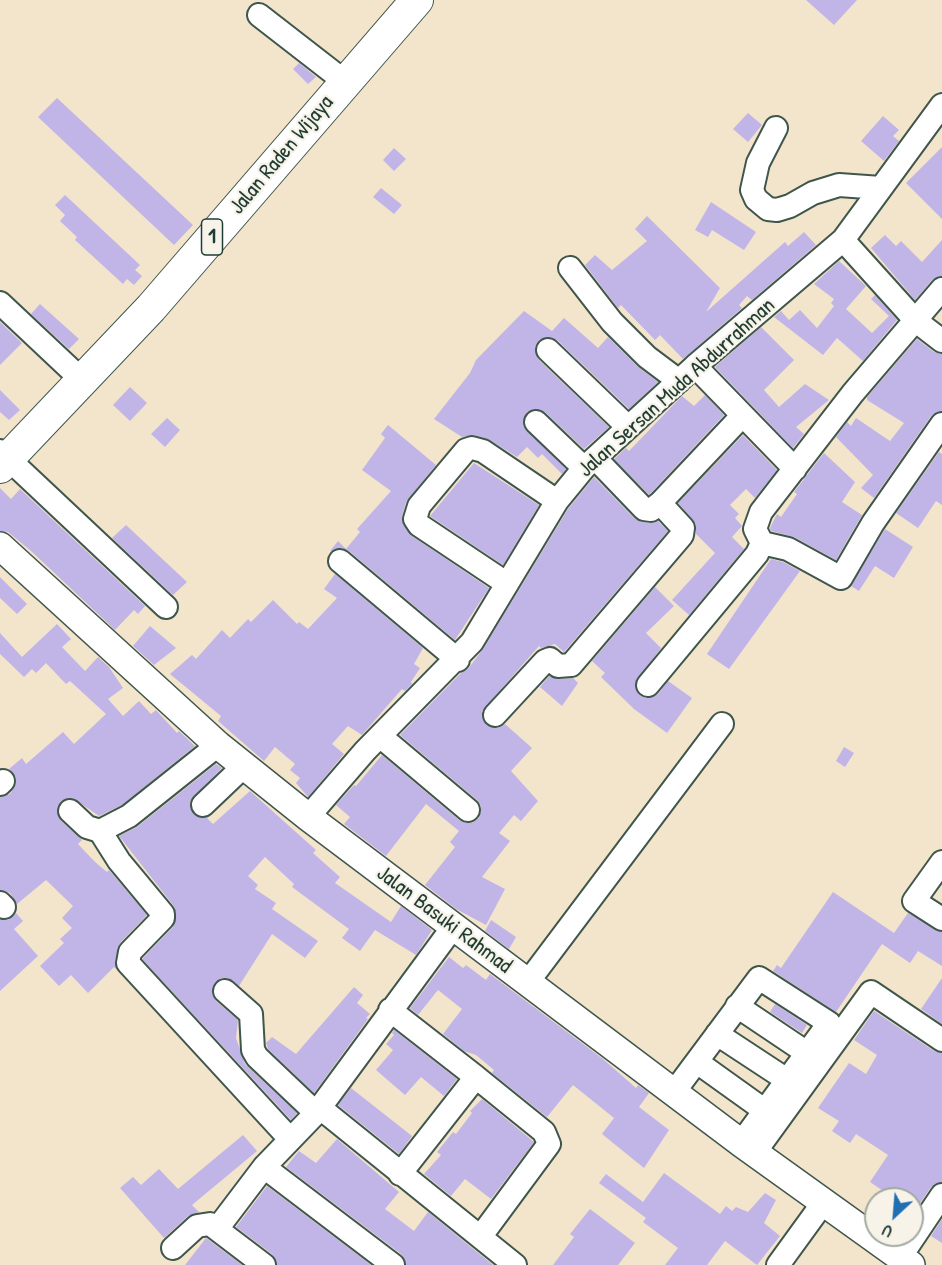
<!DOCTYPE html>
<html>
<head>
<meta charset="utf-8">
<style>
  body { margin:0 }
  #map { position:relative; width:942px; height:1265px; overflow:hidden; background:#f3e4cc; font-family:"Patrick Hand",sans-serif }
  canvas { display:block }
  .north { position:absolute; left:864px; top:1187px; width:60px; height:60px; box-sizing:border-box; background:#f7f3e8; border:2px solid #a1aaa0; border-radius:50%; rotate:206deg; font-size:16px; font-weight:700; line-height:24px; text-align:center; color:#1f3d34 }
  .north::after { content:''; display:block; margin:auto; width:21px; height:27px; background:#1f6fb2; clip-path:polygon(50% 0,100% 100%,50% 72%,0 100%) }
</style>
</head>
<body>
<div id="map">
<canvas width="942" height="1265"></canvas>
<div class="north">U</div>
</div>
<script>
const g = document.querySelector('canvas').getContext('2d');
g.lineJoin = 'round';
function fillPath(path, color) { g.fillStyle = color; g.fill(path, 'evenodd'); }
const poly = rows => new Path2D(rows.map(r => 'M' + r).join(''));
function stroke(path, color, width, dash) { g.strokeStyle = color; g.lineWidth = width; g.lineCap = dash ? 'butt' : 'round'; g.setLineDash(dash || []); g.stroke(path); }
function write(font, color, halo, rows, align = 'center') {
  g.font = font + ' "Patrick Hand",sans-serif'; g.lineWidth = 4.5; g.setLineDash([]); g.textBaseline = 'middle'; g.strokeStyle = halo; g.fillStyle = color; for (const [text, x, y, turn = 0] of rows) {
    g.save(); g.translate(x, y); g.rotate((+turn || 0) * Math.PI / 180); g.textAlign = isNaN(turn) ? turn : align; if (halo) g.strokeText(text, 0, 0); g.fillText(text, 0, 0); g.restore();
  }
}
fillPath(poly([
  [806,0,857,0,834,25],
  [299,63,316,77,308,84,293,69],
  [57,98,193,225,174,245,38,117],
  [748,113,762,125,748,142,733,129],
  [883,116,899,130,893,136,899,141,884,161,861,141],
  [942,147,942,219,906,183],
  [394,148,406,159,394,171,383,160],
  [381,188,402,205,394,214,373,197],
  [65,195,140,265,135,270,142,276,134,285,127,279,123,284,75,240,77,237,60,221,65,215,55,205],
  [711,202,756,232,744,250,712,230,708,237,695,230],
  [647,216,720,288,706,312,785,242,788,246,804,232,816,245,752,300,747,296,739,305,742,308,683,359,660,335,655,340,621,305,618,308,585,265,595,255,612,270,647,241,635,229],
  [885,235,896,246,901,241,922,262,942,240,942,276,932,280,915,300,871,248],
  [839,261,866,286,846,309,872,333,889,316,871,299,875,295,897,320,863,361,837,338,823,355,774,317,781,311,789,320,800,310,817,328,834,306,831,303,834,299,814,284],
  [40,304,79,339,69,349,31,314],
  [524,311,552,331,564,318,598,348,608,337,638,367,658,382,629,409,557,340,551,337,539,340,535,347,539,360,609,427,584,449,545,412,533,409,527,412,523,426,566,469,562,474,542,454,538,458,527,447,517,457,490,440,475,435,462,437,434,419,470,373,476,360],
  [0,322,22,343,0,365],
  [761,327,794,360,764,390,779,407,805,384,829,400,796,427,804,434,793,448,715,367],
  [917,339,934,352,942,354,942,411,931,416,874,498,861,488,873,475,836,437,847,422,851,426,856,418,890,441,904,423,867,400,867,397],
  [130,387,147,403,130,421,113,405],
  [0,390,20,410,9,420,0,412],
  [705,395,724,415,649,495,614,459,626,448,629,451,682,396,694,406],
  [167,418,180,430,165,447,151,434],
  [388,425,436,465,406,502,402,516,404,526,412,536,489,588,455,640,349,551,342,548,330,551,338,541,346,549,360,532,357,529,391,491,362,470,385,438,381,434],
  [743,435,777,470,755,498,746,489,730,505,739,514,735,518,742,526,732,537,744,549,689,615,672,600,715,553,696,534,696,524,678,503],
  [939,452,942,454,942,505,936,501,918,528,896,513],
  [824,453,855,482,842,502,862,515,836,560,794,537,771,531,770,528,777,514,781,517,797,494,794,492],
  [474,463,539,505,503,565,430,516],
  [594,477,634,518,649,523,658,521,668,531,564,652,555,644,541,648,539,646,482,711,486,725,498,728,505,724,532,748,511,771,538,801,521,821,514,815,499,833,510,841,482,877,505,889,486,925,456,909,425,885,455,847,450,842,459,831,426,804,386,856,344,824,350,817,336,805,354,785,356,786,382,755,459,820,472,823,479,818,481,806,477,800,400,735,461,673,468,669,483,649,568,509],
  [0,488,11,499,20,489,145,606,138,614,134,610,115,630,31,551,8,532,0,531],
  [126,525,187,582,173,595,112,538],
  [885,529,913,547,894,578,875,566,859,591,851,586],
  [771,559,783,562,800,571,729,669,707,654],
  [335,574,423,648,414,664,420,668,411,682,412,684,405,691,402,689,362,735,348,726,332,744,344,754,308,797,296,783,300,778,290,770,295,764,275,747,264,761,218,721,221,716,170,674,192,655,196,659,222,630,230,638,248,619,251,622,273,600,297,624,299,622,308,629,337,598,324,589],
  [0,577,27,604,17,614,0,598],
  [655,587,674,606,646,633,661,648,635,683,639,695,645,698,658,694,668,681,692,698,667,733,634,709,601,677,605,673,592,661],
  [57,624,71,639,62,647,85,671,98,657,109,667,123,688,108,699,123,716,139,701,151,714,156,710,177,733,179,731,195,746,122,805,99,816,73,798,61,801,57,807,60,820,82,840,78,844,95,862,107,872,109,870,147,915,120,943,115,961,116,969,114,967,88,993,71,975,59,986,40,966,64,943,60,939,72,928,62,918,73,906,46,880,17,904,10,893,0,890,0,797,10,794,16,784,16,777,9,769,22,758,26,764,63,732,74,744,106,714,70,681,66,684,46,663,36,673,32,669,24,677,0,654,0,633,22,657],
  [150,626,176,648,154,665,133,646],
  [549,676,559,679,573,678,578,683,562,706,540,687],
  [844,747,854,753,845,767,836,761],
  [216,764,222,768,190,801,194,815,207,818,213,824,250,791,316,850,313,853,340,877,335,883,391,922,401,906,432,930,416,955,375,930,360,951,342,938,349,929,292,887,294,884,265,857,248,876,258,885,255,889,276,903,272,909,318,941,305,958,272,934,239,986,228,978,221,978,212,989,216,1001,238,1020,236,1038,245,1064,297,1113,291,1120,142,959,173,927,176,913,173,905,119,836,137,827],
  [833,892,894,933,908,913,942,932,942,966,918,951,910,963,882,944,836,1012,773,971,777,965,781,968],
  [16,913,23,921,14,929,38,956,0,991,0,920,8,920],
  [491,920,516,937,509,949,485,931],
  [449,957,463,968,466,965,486,980,490,974,603,1059,636,1088,638,1085,649,1093,639,1107,669,1130,644,1168,602,1134,614,1118,573,1085,547,1117,492,1073,494,1070,476,1055,464,1051,443,1034,462,1009,438,990,418,1015,410,1008],
  [942,978,942,1024,921,1009],
  [354,987,363,995,357,1003,370,1014,366,1018,368,1019,314,1093,268,1049,266,1043,272,1037,296,1054],
  [775,1004,807,1025,802,1033,770,1012],
  [874,1011,934,1051,942,1053,942,1182,931,1187,912,1215,912,1199,895,1199,870,1182,888,1155,856,1134,850,1143,832,1131,839,1121,818,1108,849,1063,866,1074,877,1055,854,1040],
  [394,1030,457,1079,444,1096,421,1077,405,1095,376,1070,393,1050,386,1044,394,1035,392,1033],
  [351,1088,412,1136,399,1154,338,1105],
  [482,1099,534,1142,491,1199,465,1179,451,1196,424,1174,441,1155,437,1152,453,1132,456,1134,472,1113,470,1111],
  [243,1135,257,1151,192,1205,199,1212,188,1216,164,1238,120,1188,133,1177,141,1185,159,1169,178,1189],
  [337,1139,399,1192,385,1209,414,1231,428,1212,493,1265,406,1265,401,1254,286,1167,299,1151,316,1163],
  [664,1173,720,1214,726,1206,732,1211,736,1207,748,1212,765,1193,776,1200,764,1223,780,1236,757,1265,725,1241,707,1265,665,1265,678,1248,643,1222,646,1218,599,1183,606,1174,643,1202],
  [267,1186,371,1265,277,1265,272,1254,236,1227],
  [590,1209,635,1243,618,1265,553,1265,574,1237,570,1234],
  [942,1219,942,1243,931,1236],
  [206,1238,242,1265,185,1265]
]), '#c1b5e8');
const minor = poly([
  [259,15,344,81],
  [776,128,758,163,752,190,756,199,768,209,777,210,790,206,813,193,839,185,881,188],
  [843,240,916,321,942,341],
  [570,268,612,322,647,357,679,381],
  [0,303,83,381],
  [548,350,628,427],
  [695,366,795,469],
  [536,422,584,468],
  [0,451,166,607],
  [660,503,742,416],
  [762,543,788,549,841,578,873,523,942,424],
  [340,561,458,660],
  [506,583,419,525,415,519,419,506,466,450,472,448,483,451,557,501],
  [648,685,757,554,762,543,755,529,761,512,853,393,942,289],
  [495,715,545,661,550,659,558,666,571,665,682,535,683,528,660,503,651,510,644,509,595,458],
  [380,736,468,810],
  [0,784,3,781],
  [203,805,244,766],
  [70,811,87,827,100,831,129,816,218,745],
  [308,817,365,751,472,642,557,501,584,468,695,366,843,240,942,105],
  [100,831,119,861,163,914,163,918,130,952,128,963,290,1139],
  [942,862,914,901,942,919],
  [0,903,4,907],
  [528,982,722,724],
  [225,991,251,1014,253,1050,257,1057,316,1113],
  [737,1006,807,1053],
  [390,1010,476,1077,400,1174],
  [717,1034,787,1080],
  [697,1062,764,1110],
  [476,1077,544,1132,549,1144,481,1236],
  [674,1092,759,978,829,1023,741,1143],
  [319,1107,515,1265],
  [755,1152,871,992,942,1040],
  [264,1167,393,1265],
  [217,1229,264,1167,316,1113,453,927],
  [173,1248,197,1226,210,1224,264,1265],
  [901,1256,942,1195],
  [778,1265,823,1203]
]);
const major = poly([
  [0,546,218,745,308,817,741,1143,911,1265]
]);
const highway = poly([
  [0,467,151,308,417,0]
]);
stroke(minor, '#3f564b', 26);
stroke(major, '#3f564b', 30);
stroke(highway, '#3f564b', 34);
stroke(minor, '#fff', 22);
stroke(major, '#fff', 27);
stroke(highway, '#fff', 32);
for (const [x, y, w] of [
  [212,237,21]
]) { const box = new Path2D(); box.roundRect(x - w / 2, y - 18, w, 36, 4.5); g.fillStyle = '#f7f3e8'; g.fill(box); stroke(box, '#1f3d34', 1.5); }
write('bold 21px', '#1f3d34', null, [
  ["1",212,237]
]);
write('22px', '#1f3d34', '#f7f3e8', [
  ["Jalan Raden Wijaya",282,155,-50],
  ["Jalan Sersan Muda Abdurrahman",677,388,-42],
  ["Jalan Basuki Rahmad",444,920,37]
]);
</script>
</body>
</html>
